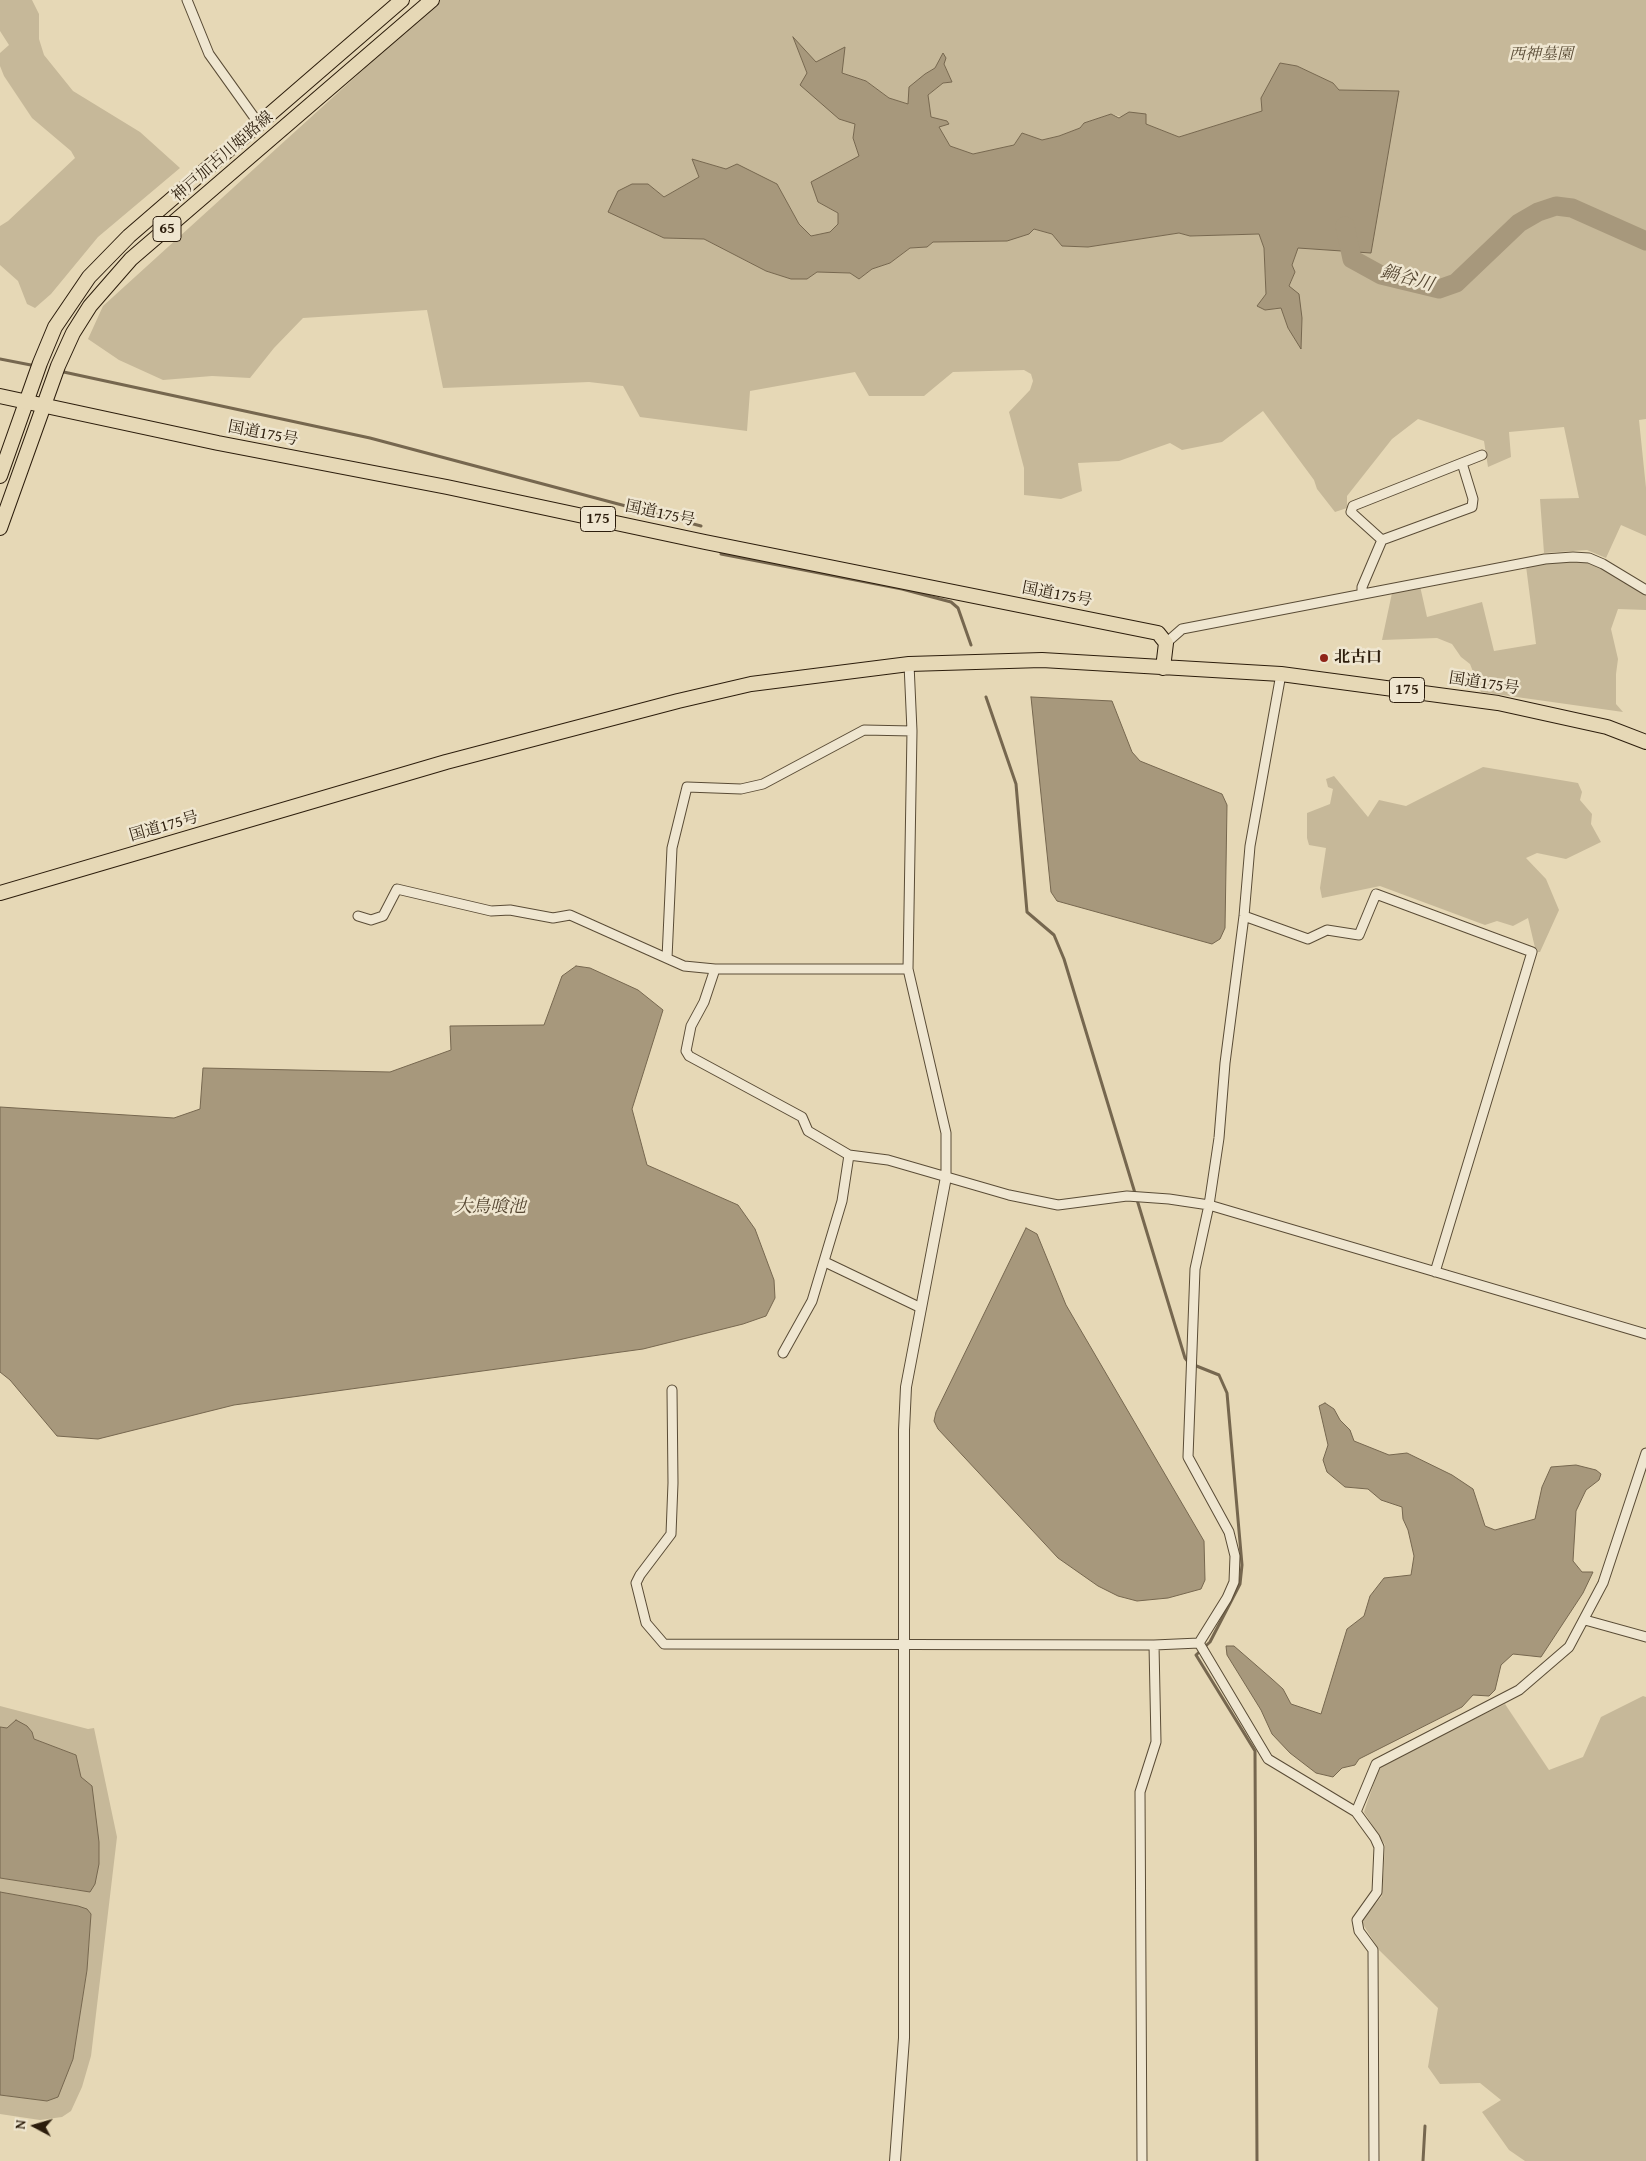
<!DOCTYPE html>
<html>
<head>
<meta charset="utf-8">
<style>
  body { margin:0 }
  #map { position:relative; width:1646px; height:2161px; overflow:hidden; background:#e6d8b6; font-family:"Gentium Book Plus",serif }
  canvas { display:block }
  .north { position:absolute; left:10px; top:2101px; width:50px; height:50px; -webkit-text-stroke:4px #efe6d0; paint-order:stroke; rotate:276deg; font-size:14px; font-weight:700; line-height:20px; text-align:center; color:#2c1d0c }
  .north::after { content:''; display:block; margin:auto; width:18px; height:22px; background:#2c1d0c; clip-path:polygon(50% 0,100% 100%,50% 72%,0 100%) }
</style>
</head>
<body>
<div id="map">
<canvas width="1646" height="2161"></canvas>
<div class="north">N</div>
</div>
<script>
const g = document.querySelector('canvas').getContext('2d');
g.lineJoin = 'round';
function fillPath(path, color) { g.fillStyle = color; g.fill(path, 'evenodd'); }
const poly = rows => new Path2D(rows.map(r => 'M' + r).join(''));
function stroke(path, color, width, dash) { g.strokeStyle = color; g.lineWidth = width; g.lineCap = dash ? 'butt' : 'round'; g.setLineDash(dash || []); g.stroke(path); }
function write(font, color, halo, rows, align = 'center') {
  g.font = font + ' "Gentium Book Plus","Noto Serif JP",serif'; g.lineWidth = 5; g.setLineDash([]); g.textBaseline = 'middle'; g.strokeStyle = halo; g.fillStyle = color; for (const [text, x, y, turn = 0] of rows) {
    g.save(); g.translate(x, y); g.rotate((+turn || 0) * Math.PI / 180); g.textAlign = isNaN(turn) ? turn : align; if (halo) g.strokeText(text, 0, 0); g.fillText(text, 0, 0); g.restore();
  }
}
fillPath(poly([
  [0,0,32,0,39,14,39,39,44,55,73,91,140,132,180,168,98,237,51,294,35,308,27,304,18,281,0,265,0,226,8,221,75,158,71,151,32,118,4,76,0,66,0,53,9,45,0,31],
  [440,0,1646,0,1646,419,1639,420,1646,488,1646,536,1621,525,1606,558,1587,550,1544,553,1540,499,1579,498,1564,427,1509,432,1511,457,1488,467,1484,441,1418,419,1392,439,1347,496,1347,508,1335,512,1317,489,1314,480,1263,411,1222,442,1182,450,1170,443,1119,461,1078,463,1082,491,1061,499,1024,495,1024,468,1009,412,1030,390,1033,381,1031,374,1024,370,953,372,924,396,869,396,855,372,750,391,747,431,640,417,623,386,589,382,443,388,427,310,303,318,274,348,250,378,212,376,163,380,119,360,88,339,103,306],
  [794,39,816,62,842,73,866,81,889,98,908,104,925,74,935,68,943,54,944,63,952,82,943,83,928,95,931,117,949,123,938,127,950,146,973,154,1014,145,1022,133,1042,140,1059,136,1080,128,1084,123,1111,114,1146,124,1179,137,1262,111,1261,98,1280,63,1297,66,1333,83,1339,90,1398,91,1371,252,1298,247,1292,265,1295,272,1289,287,1302,318,1301,348,1288,328,1281,308,1265,310,1258,306,1266,294,1264,248,1259,234,1190,236,1179,233,1088,247,1062,246,1052,234,1034,229,1007,241,933,242,927,247,910,248,890,263,872,269,859,279,850,273,816,272,807,279,791,279,766,271,704,239,664,238,648,184,664,197,699,177,692,159,777,184,799,224,811,236,830,233,838,224,838,213,818,202,859,156,853,138,855,123,839,119,807,73],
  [1573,559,1600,566,1646,593,1646,610,1618,609,1611,629,1618,659,1616,674,1616,704,1623,712,1481,692,1470,664,1461,657,1452,644,1437,638,1382,640,1392,593,1420,586,1427,617,1482,602,1494,651,1536,644,1526,566],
  [1483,767,1578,783,1582,792,1580,800,1592,814,1591,824,1601,842,1566,859,1537,853,1526,858,1546,879,1559,910,1540,952,1536,952,1528,918,1513,926,1497,921,1485,925,1380,886,1322,898,1320,888,1326,848,1309,845,1307,838,1307,813,1330,804,1333,789,1328,787,1326,779,1334,776,1368,817,1379,800,1406,806],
  [1643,1696,1646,1697,1646,2161,1525,2161,1509,2150,1482,2112,1501,2100,1480,2083,1440,2084,1428,2067,1438,2008,1379,1950,1361,1921,1382,1896,1385,1845,1364,1812,1380,1765,1505,1704,1549,1770,1583,1757,1601,1717],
  [0,1706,88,1729,94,1728,117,1837,91,2056,82,2087,71,2111,62,2117,40,2120,0,2114,0,2095,47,2101,73,2059,87,1970,91,1914,78,1906,0,1892,0,1878,80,1891,81,1777,76,1755,34,1739,32,1732,0,1727]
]), '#c6b899');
const water = poly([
  [793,37,816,62,845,47,842,73,866,81,889,98,908,104,909,87,925,74,935,68,943,53,946,58,944,64,952,82,943,83,928,95,931,117,947,121,949,124,939,127,950,146,973,154,1014,145,1022,133,1042,140,1059,136,1080,128,1084,123,1111,114,1119,118,1129,112,1146,114,1146,124,1179,137,1262,111,1261,98,1280,63,1297,66,1333,83,1339,90,1399,91,1371,253,1298,248,1292,265,1295,272,1289,286,1299,294,1302,318,1301,349,1288,328,1281,308,1265,310,1257,306,1266,294,1264,248,1259,234,1190,236,1179,233,1088,247,1062,246,1052,234,1034,229,1029,234,1007,241,933,242,927,247,910,248,890,263,872,269,859,279,850,273,817,272,807,279,791,279,766,271,704,239,664,238,608,212,618,191,632,184,648,184,664,197,699,177,692,159,726,169,737,164,777,184,799,224,811,236,830,232,838,224,838,213,818,202,811,182,859,156,853,138,855,124,839,119,800,85,807,73,793,37],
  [1031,697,1112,701,1132,752,1140,761,1222,794,1227,805,1225,928,1220,939,1212,944,1057,901,1051,892,1031,697],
  [576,966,590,968,638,990,663,1010,632,1109,647,1165,738,1205,755,1229,774,1280,775,1298,766,1316,743,1324,643,1349,234,1405,98,1439,57,1436,10,1380,0,1372,0,1107,174,1118,200,1109,203,1068,390,1072,451,1050,450,1026,544,1025,562,976,576,966],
  [1026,1228,1037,1234,1066,1305,1204,1541,1205,1580,1201,1589,1168,1598,1137,1601,1118,1596,1098,1586,1058,1558,938,1429,934,1421,936,1412,1026,1228],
  [1325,1403,1334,1409,1340,1420,1350,1430,1354,1441,1389,1455,1407,1453,1452,1475,1473,1489,1485,1526,1495,1530,1535,1519,1542,1487,1551,1467,1576,1465,1596,1470,1601,1474,1599,1480,1586,1490,1576,1511,1573,1561,1582,1572,1593,1572,1583,1593,1541,1657,1513,1654,1501,1665,1495,1690,1489,1696,1473,1695,1462,1707,1359,1759,1355,1765,1342,1768,1333,1777,1316,1773,1290,1753,1272,1734,1261,1710,1227,1655,1226,1646,1234,1646,1272,1679,1283,1689,1291,1704,1321,1714,1347,1629,1364,1616,1370,1596,1384,1578,1411,1575,1414,1556,1408,1530,1403,1519,1402,1507,1381,1500,1368,1489,1345,1487,1327,1472,1323,1460,1328,1445,1319,1406,1325,1403],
  [16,1720,27,1726,32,1732,34,1739,76,1755,81,1777,92,1786,99,1842,99,1864,95,1884,90,1892,0,1878,0,1727,7,1728,16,1720],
  [0,1892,78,1906,87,1909,91,1914,87,1970,73,2059,58,2097,47,2101,0,2095,0,1892]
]);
fillPath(water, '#a7987c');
stroke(water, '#76674f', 1);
stroke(poly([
  [0,359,36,366],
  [59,371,370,438,701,526],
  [721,554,902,589,951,602,958,608,971,645],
  [986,697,1016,784,1027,912,1054,935,1064,959,1185,1358,1189,1363,1219,1375,1227,1393,1242,1565,1240,1584,1210,1642,1196,1655,1255,1751,1257,2161],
  [1423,2161,1425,2126]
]), '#76674f', 3);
stroke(poly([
  [1345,226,1352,259,1381,275,1439,289,1456,283,1519,223,1538,212,1556,206,1572,208,1646,241]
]), '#a7987c', 19);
const minor = poly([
  [187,0,209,54,259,124],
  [1382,540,1472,507,1473,499,1462,463],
  [1362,594,1362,587,1382,540,1351,512,1353,506,1482,455],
  [1166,643,1182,629,1545,559,1573,557,1589,558,1603,564,1646,590],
  [909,664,912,731,908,969,946,1133,946,1177],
  [358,916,371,920,383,916,397,889,491,911,510,910,553,918,570,915,684,966,715,969,908,969],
  [1244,916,1308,939,1327,930,1359,935,1376,894,1532,952,1435,1272],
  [667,958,672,848,687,787,741,789,763,784,864,730,912,731],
  [715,969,704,1002,691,1026,686,1051,689,1056,802,1117,808,1131,849,1155],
  [825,1262,921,1308],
  [783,1353,812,1301,842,1201,849,1155,888,1160,1009,1195,1058,1205,1127,1196,1169,1199,1209,1205,1646,1334],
  [672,1390,673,1483,671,1534,640,1575,636,1583,646,1623,664,1644,1154,1645,1199,1643],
  [1585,1620,1646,1637],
  [1199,1643,1227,1598,1234,1582,1235,1556,1229,1532,1188,1457,1195,1269,1209,1205,1219,1138,1225,1063,1244,916,1250,846,1281,674],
  [1199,1643,1268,1759,1356,1812,1375,1838,1379,1847,1377,1892,1357,1920,1359,1931,1373,1950,1374,2161],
  [1356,1812,1376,1764,1519,1690,1569,1647,1603,1583,1646,1453],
  [1142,2161,1140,1792,1156,1742,1154,1645]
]);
const tertiary = poly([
  [895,2161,904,2038,904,1430,906,1387,946,1177]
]);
const primary = poly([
  [0,476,40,363,55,327,89,277,129,236,402,0],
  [0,528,58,366,73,333,90,306,131,259,432,0]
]);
const trunk = poly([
  [0,396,218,443,447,487,705,542,1158,633,1166,643,1163,668],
  [0,893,446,762,678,701,751,684,909,664,1042,660,1281,674,1498,703,1607,727,1646,742]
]);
stroke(minor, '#5a4c36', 11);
stroke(tertiary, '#5a4c36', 12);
stroke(primary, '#2c1d0c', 16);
stroke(trunk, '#2c1d0c', 16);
stroke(minor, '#efe6d0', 9);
stroke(tertiary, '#efe6d0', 10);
stroke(primary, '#e6d8b6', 14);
stroke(trunk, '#e6d8b6', 14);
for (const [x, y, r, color] of [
  [1324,658,5,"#8f2418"]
]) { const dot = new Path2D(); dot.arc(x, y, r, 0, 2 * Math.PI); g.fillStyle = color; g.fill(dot); stroke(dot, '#efe6d0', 2); }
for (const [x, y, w] of [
  [167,229,28],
  [598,519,35],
  [1407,690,35]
]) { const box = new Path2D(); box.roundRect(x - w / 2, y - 12.5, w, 25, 4); g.fillStyle = '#efe6d0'; g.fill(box); stroke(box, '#2c1d0c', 1); }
write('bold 15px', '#2c1d0c', null, [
  ["65",167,229],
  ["175",598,519],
  ["175",1407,690]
]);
write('italic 16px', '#5a4c36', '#efe6d0', [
  ["西神墓園",1541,55]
]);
write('16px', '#2c1d0c', '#efe6d0', [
  ["神戸加古川姫路線",223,157,-41],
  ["国道175号",263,434,11],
  ["国道175号",660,514,12],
  ["国道175号",1057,595,11],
  ["国道175号",1484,684,9],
  ["国道175号",164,827,-16]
]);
write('bold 16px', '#2c1d0c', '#efe6d0', [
  ["北古口",1334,658]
], 'left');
write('italic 18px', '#574833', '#efe6d0', [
  ["鍋谷川",1407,279,15],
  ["大鳥喰池",490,1207]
]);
</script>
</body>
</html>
